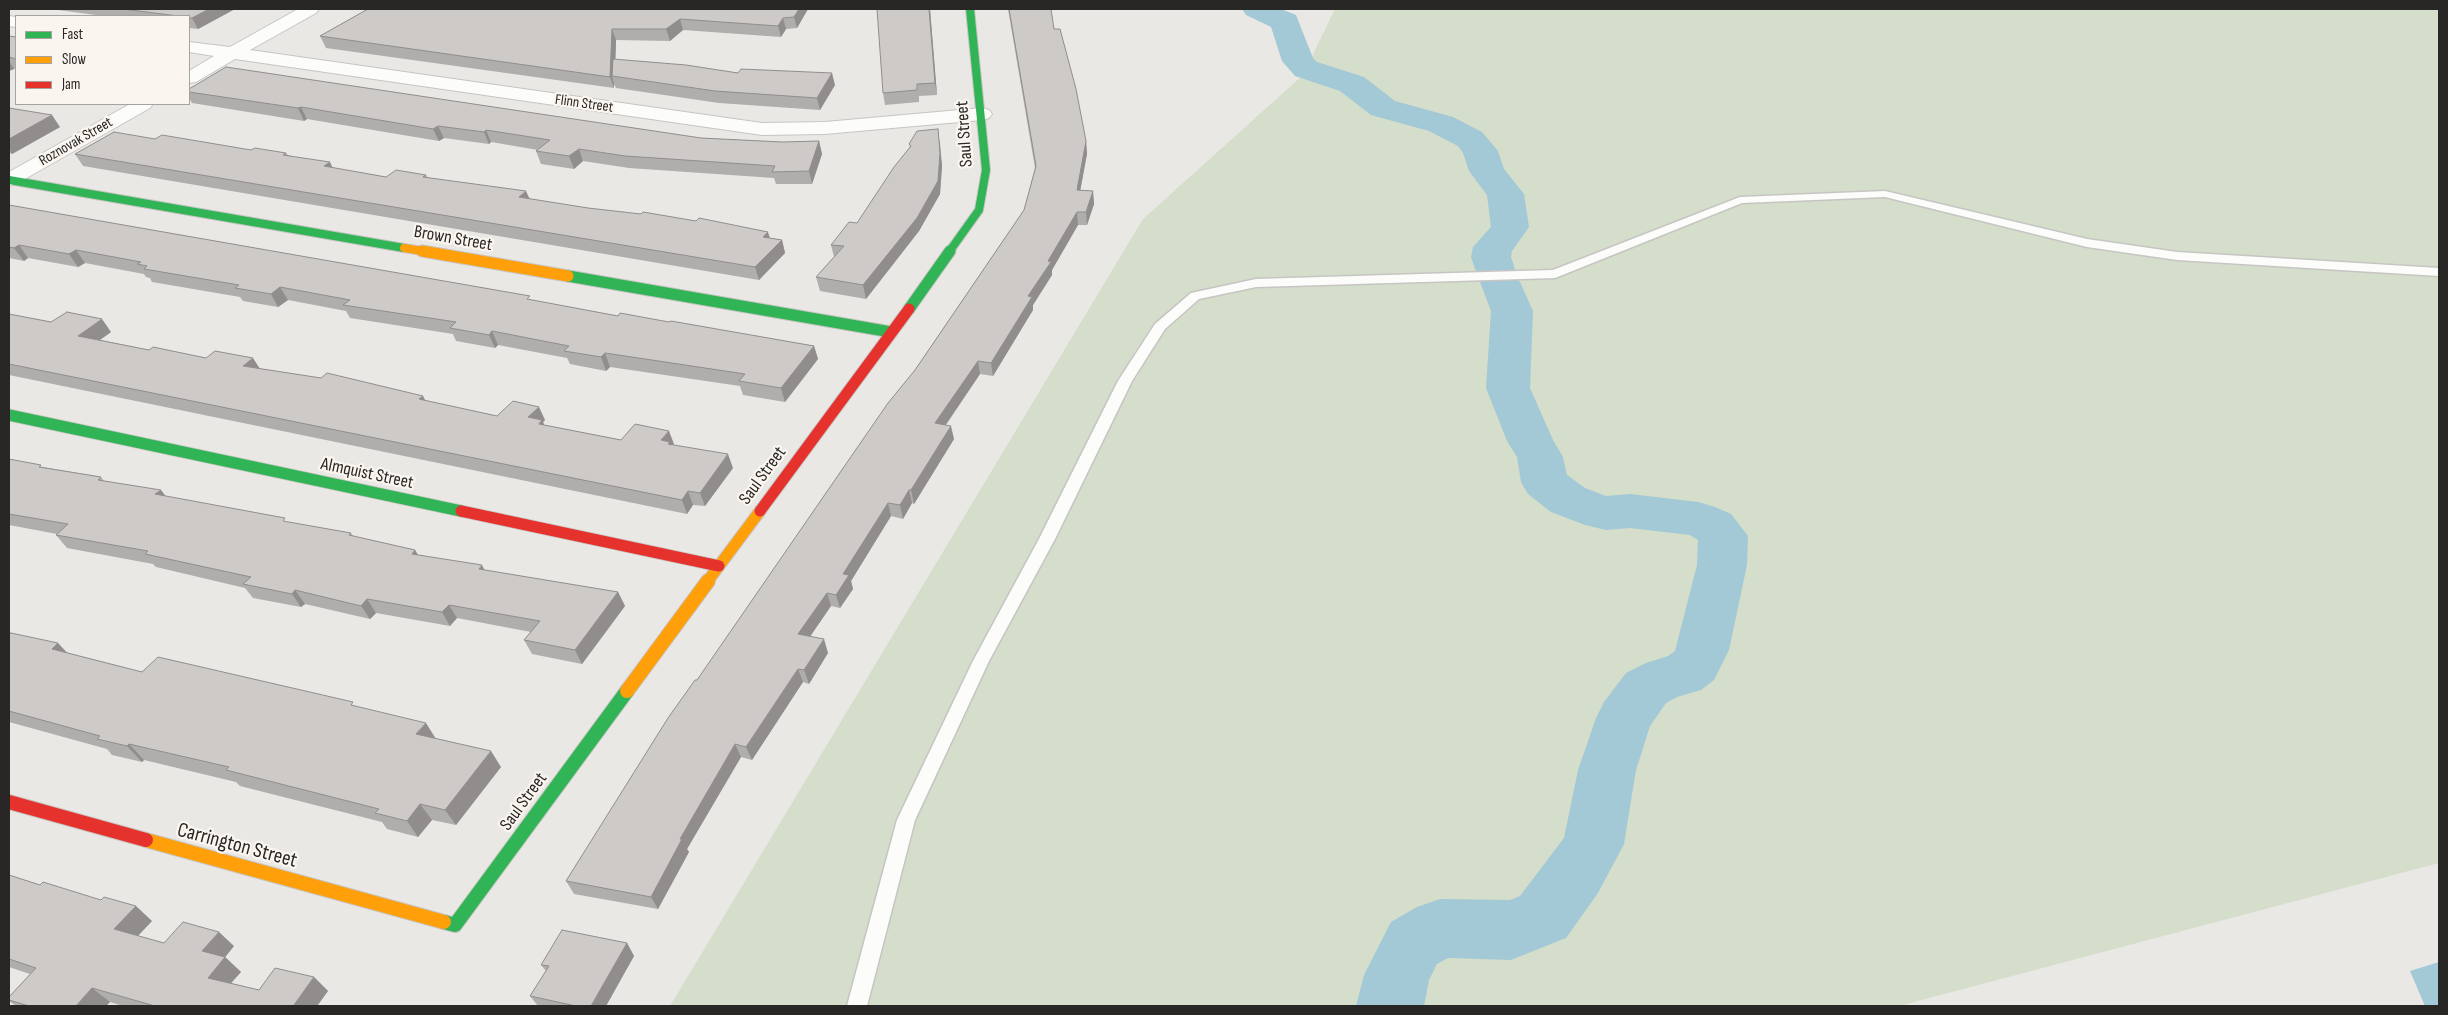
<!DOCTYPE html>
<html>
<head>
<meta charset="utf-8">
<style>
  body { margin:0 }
  #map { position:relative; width:2448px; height:1015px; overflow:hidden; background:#eae8e5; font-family:"Sofia Sans Condensed",sans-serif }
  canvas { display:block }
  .frame { position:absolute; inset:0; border:10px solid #292725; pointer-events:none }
  .legend { position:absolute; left:15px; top:15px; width:175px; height:90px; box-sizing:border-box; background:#faf6ef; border:1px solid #a6a39e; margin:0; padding:6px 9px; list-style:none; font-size:15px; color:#292725 }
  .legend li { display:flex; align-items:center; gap:10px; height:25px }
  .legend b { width:25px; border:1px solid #a6a39e }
</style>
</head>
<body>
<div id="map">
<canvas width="2448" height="1015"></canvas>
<div class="frame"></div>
<ul class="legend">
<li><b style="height:6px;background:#30b455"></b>Fast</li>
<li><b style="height:6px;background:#ff9f0a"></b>Slow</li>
<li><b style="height:6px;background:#e5322d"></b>Jam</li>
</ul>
</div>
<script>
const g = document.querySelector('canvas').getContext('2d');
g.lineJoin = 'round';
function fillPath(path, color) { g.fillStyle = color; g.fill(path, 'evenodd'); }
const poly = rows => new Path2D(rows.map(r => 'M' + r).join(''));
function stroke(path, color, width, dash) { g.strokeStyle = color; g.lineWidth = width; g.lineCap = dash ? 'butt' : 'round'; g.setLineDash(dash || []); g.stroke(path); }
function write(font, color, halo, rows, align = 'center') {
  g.font = font + ' "Sofia Sans Condensed",sans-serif'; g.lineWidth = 4.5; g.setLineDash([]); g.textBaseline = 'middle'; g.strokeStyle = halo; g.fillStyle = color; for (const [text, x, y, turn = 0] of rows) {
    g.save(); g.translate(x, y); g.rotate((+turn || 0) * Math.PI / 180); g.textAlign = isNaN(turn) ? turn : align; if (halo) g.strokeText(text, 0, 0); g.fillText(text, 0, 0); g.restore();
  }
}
fillPath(poly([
  [1335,9,2439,9,2439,863,1899,1006,670,1006,1143,219,1303,75]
]), '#d4decb');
fillPath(poly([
  [2439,962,2439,1006,2425,1006,2410,971]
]), '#a3c8d6');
fillPath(poly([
  [1242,9,1281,9,1296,15,1313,58,1317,62,1364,77,1395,101,1453,117,1482,132,1498,151,1504,169,1524,194,1529,227,1512,251,1511,257,1515,269,1512,273,1520,282,1533,311,1530,388,1553,440,1563,457,1567,475,1585,488,1606,496,1630,494,1698,502,1715,507,1731,514,1748,536,1747,565,1729,650,1714,680,1701,690,1677,697,1666,703,1650,726,1636,770,1624,844,1598,893,1566,938,1511,960,1448,958,1437,964,1429,980,1424,1006,1356,1006,1364,975,1391,922,1417,907,1440,899,1510,900,1520,896,1564,838,1578,770,1596,718,1604,702,1626,673,1646,663,1668,656,1675,651,1697,565,1698,540,1690,535,1630,528,1606,530,1585,525,1551,512,1528,494,1521,482,1517,457,1507,441,1486,388,1491,311,1480,282,1483,278,1475,269,1471,257,1473,247,1491,227,1487,195,1469,171,1463,153,1458,146,1429,131,1371,115,1340,91,1295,76,1282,61,1271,27,1246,15,1242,9]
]), '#a3c8d6');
const lane = poly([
  [1885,191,2087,239,2177,252,2439,268,2439,276,2177,260,2087,247,1885,197,1742,203,1555,278,1256,287,1199,299,1165,329,1132,381,1055,539,989,661,915,820,867,1006,847,1006,897,820,973,661,1039,539,1118,381,1155,324,1191,293,1256,279,1553,270,1740,197,1885,191]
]);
const street = poly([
  [298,9,319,9,316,13,250,50,762,123,825,122,982,108,989,110,992,114,989,118,982,120,825,134,762,135,235,59,196,82,189,83,189,71,214,56,189,52,189,42,230,47,298,9],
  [9,16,16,17,16,27,9,26,9,16],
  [130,104,153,104,150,108,16,184,9,186,9,172,130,104]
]);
const fastFar2 = poly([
  [9,180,404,248],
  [949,252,979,210,986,170,970,9]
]);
const fastFar1 = poly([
  [568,276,891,332],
  [909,309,950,251],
  [9,415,461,511]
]);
const fast = poly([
  [444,922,455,925,627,691]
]);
const slowFar2 = poly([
  [404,248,429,252]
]);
const slowFar1 = poly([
  [422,251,568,276],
  [707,582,760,511]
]);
const slow = poly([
  [627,691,708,581],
  [146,840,444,922]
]);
const jamFar1 = poly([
  [461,511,719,566],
  [760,511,909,309]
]);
const jam = poly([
  [9,802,146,840]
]);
stroke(lane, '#c7c5c3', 3);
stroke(street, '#c7c5c3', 2);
stroke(fastFar2, '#c7c5c3', 10);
stroke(fastFar1, '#c7c5c3', 13);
stroke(fast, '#c7c5c3', 16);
stroke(slowFar2, '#c7c5c3', 10);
stroke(slowFar1, '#c7c5c3', 13);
stroke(slow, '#c7c5c3', 16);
stroke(jamFar1, '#c7c5c3', 13);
stroke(jam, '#c7c5c3', 16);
fillPath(lane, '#fcfcfb');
fillPath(street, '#fcfcfb');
stroke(fastFar2, '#30b455', 8);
stroke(fastFar1, '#30b455', 11);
stroke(fast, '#30b455', 14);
stroke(slowFar2, '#ff9f0a', 8);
stroke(slowFar1, '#ff9f0a', 11);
stroke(slow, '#ff9f0a', 14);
stroke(jamFar1, '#e5322d', 11);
stroke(jam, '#e5322d', 14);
fillPath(poly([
  [51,9,235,9,198,29,189,28,189,16,103,16],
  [368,9,808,9,797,28,786,29,781,37,683,30,670,41,616,40,615,60,738,73,835,85,820,110,719,103,616,88,614,84,614,88,326,48,320,36],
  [930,9,937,95,919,96,919,102,885,105,883,93],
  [1008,9,1051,9,1054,29,1086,141,1087,154,1080,190,1093,191,1094,204,1087,225,1078,225,1052,270,1052,275,1033,305,1033,310,993,376,980,374,946,425,954,439,914,504,912,503,903,519,891,516,851,581,853,589,840,608,831,606,810,636,828,653,809,684,803,682,752,760,741,757,687,849,689,852,658,909,574,894,566,881,697,680,915,370,1024,210,1035,168],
  [9,36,16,37,16,69,14,69,9,71],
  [189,89,701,138,782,142,819,141,822,154,812,184,776,184,774,178,629,168,583,161,574,169,541,164,536,151,538,150,491,142,489,144,444,138,439,141,307,119,304,121,192,103,189,98],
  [9,108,60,127,12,154,9,153],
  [155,139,251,150,286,153,288,155,333,168,386,177,426,175,428,178,530,199,782,240,785,253,759,280,83,166,75,154],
  [940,142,942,166,940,194,919,231,866,299,820,291,816,277,834,257,831,245,857,223,910,147,909,144],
  [9,205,618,316,669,322,814,346,818,359,785,402,743,395,740,386,610,367,606,371,570,364,567,358,498,345,495,348,456,341,453,334,350,318,346,311,288,300,278,307,243,301,240,297,152,282,150,278,146,277,144,274,85,263,78,267,28,258,24,261,9,258],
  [9,314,51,322,111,332,100,340,149,350,423,396,425,401,497,416,545,420,543,422,544,425,621,440,674,444,673,445,733,468,705,506,693,505,687,514,9,375],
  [9,459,43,467,101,477,104,481,166,496,287,522,351,533,353,536,415,550,418,555,484,570,618,592,625,606,582,664,532,654,524,640,531,632,457,618,450,626,376,613,370,619,305,604,301,607,253,598,245,588,156,567,153,564,67,548,56,535,57,534,9,525],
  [9,634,68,653,142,672,356,706,436,739,501,767,456,825,432,820,418,837,387,829,382,822,240,786,236,782,144,760,142,762,112,755,107,749,9,722],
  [9,875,152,921,138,936,164,943,234,946,225,957,241,972,231,983,259,990,314,977,328,991,317,1006,123,1006,110,1002,106,1006,16,1006,9,1001,9,997,30,974,9,967],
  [627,943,634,956,606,1006,538,1006,530,996,546,971,541,965]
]), '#b0aeac');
fillPath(poly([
  [209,9,235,9,198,29,192,18],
  [799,9,808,9,797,28,794,17],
  [929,9,930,9,937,95,935,83],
  [783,18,786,29,781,37,778,26],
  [680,19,683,30,670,41,666,29],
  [612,29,616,40,615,76,612,76,614,84,614,88,610,77],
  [9,61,14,69,9,71],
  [832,73,835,85,820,110,817,98],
  [301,107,307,119,304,121,298,108],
  [52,115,60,127,12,154,9,148,9,139],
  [438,126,444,138,439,141,433,129],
  [938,129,942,166,940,194,919,231,866,299,863,285],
  [486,130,491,142,489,144,484,132],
  [819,141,822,154,812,184,809,171],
  [1086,141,1087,154,1078,203,1077,190],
  [579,149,583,161,574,169,569,156],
  [330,162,336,175,324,166],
  [526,191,532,204,519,197],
  [1093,191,1094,204,1087,225,1086,212],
  [1077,212,1078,225,1052,270,1052,275,1033,305,1033,310,993,376,991,363,1048,261],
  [768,232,772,245,763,237],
  [782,240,785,253,759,280,755,267],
  [19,245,28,258,24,261,14,248],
  [76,250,85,263,78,267,69,254],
  [280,287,288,300,278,307,271,294],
  [102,319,111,332,87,349,78,336],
  [492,331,498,345,495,348,489,335],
  [814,346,818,359,785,402,781,388],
  [605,353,610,367,606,371,601,357],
  [253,358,262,372,243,366],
  [978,361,980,374,938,436,935,423],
  [423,396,430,410,419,399],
  [539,407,545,420,543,422,548,434,528,417],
  [951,426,954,439,914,504,911,490],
  [669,431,674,444,672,446,661,440],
  [728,454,733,468,705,506,700,493],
  [161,490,171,503,155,494],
  [909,490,912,503,903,519,900,505],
  [688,491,693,505,687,514,682,500],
  [888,503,891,516,851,581,853,589,840,608,836,595,843,574],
  [415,550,423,564,412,554],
  [482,565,489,579,479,569],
  [295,590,305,604,301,607,292,594],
  [618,592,625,606,582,664,575,650],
  [827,593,831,606,803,647,798,634],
  [367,599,376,613,370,619,361,606],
  [449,605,457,618,450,626,442,612],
  [824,639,828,653,809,684,804,670],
  [58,643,73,659,52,649],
  [798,669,803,682,752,760,746,747],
  [426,723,436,739,416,734],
  [129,744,144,760,142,762,127,746],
  [735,744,741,757,687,849,689,852,658,909,651,897,680,839],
  [491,751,501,767,456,825,445,810],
  [420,804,432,820,418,837,407,821],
  [136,906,152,921,130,944,114,929],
  [219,932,234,946,218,966,202,951],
  [627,943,634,956,606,1006,591,1006],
  [225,957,241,972,223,992,208,978],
  [314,977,328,991,317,1006,295,1006,294,1005],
  [92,988,110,1002,106,1006,76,1006]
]), '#908d8c');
const building = poly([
  [123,9,209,9,192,18,189,18,189,16,178,16,123,9],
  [368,9,799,9,794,17,783,18,778,26,680,19,666,29,612,29,610,77,320,36,368,9],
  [877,9,929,9,935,83,917,84,917,90,883,93,877,9],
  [1009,9,1051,9,1054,29,1060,29,1076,89,1086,141,1077,190,1093,191,1086,212,1077,212,1048,261,1051,262,1028,296,1032,297,991,363,978,361,935,423,951,426,911,490,909,490,900,505,888,503,843,574,849,575,836,595,827,593,798,634,824,639,804,670,798,669,746,747,735,744,680,839,682,839,651,897,566,881,668,718,695,680,697,680,888,403,915,370,1024,210,1036,166,1009,9],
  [9,36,16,37,16,59,9,57,9,36],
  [613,59,686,65,738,73,741,69,832,73,817,98,715,91,612,76,613,59],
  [226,67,701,138,782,142,819,141,809,171,772,172,775,166,625,156,579,149,569,156,536,151,550,140,486,130,484,132,438,126,433,129,301,107,298,108,189,92,189,89,226,67],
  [9,108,52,115,9,139,9,108],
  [938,129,940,153,938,181,917,218,863,285,816,277,844,246,831,245,849,222,857,223,894,167,911,146,909,144,917,131,938,129],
  [114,132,155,139,162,135,251,150,255,148,286,153,283,155,330,162,324,166,386,177,396,170,426,175,423,177,526,191,519,197,588,208,641,214,643,212,696,221,699,218,768,232,763,237,782,240,755,267,75,154,114,132],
  [9,205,530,296,527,299,618,316,620,313,669,322,671,321,814,346,781,388,739,381,745,374,605,353,601,357,564,351,569,346,492,331,489,335,450,328,456,322,343,305,350,300,280,287,271,294,235,288,239,285,144,269,147,266,137,264,141,262,76,250,69,254,19,245,14,248,9,247,9,205],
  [67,312,102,319,78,336,149,350,153,347,206,358,215,351,253,358,243,366,321,378,327,373,423,396,419,399,497,416,513,401,539,407,528,417,542,420,539,424,621,440,635,424,669,431,661,440,670,442,668,444,728,454,700,493,688,491,682,500,9,364,9,314,51,322,67,312],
  [9,459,41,465,39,467,101,477,98,480,161,490,155,494,285,518,283,521,351,533,349,535,415,550,412,554,482,565,479,569,618,592,575,650,524,640,540,621,449,605,442,612,367,599,361,606,295,590,292,594,243,584,251,577,145,554,148,551,56,535,68,524,9,514,9,459],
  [11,633,58,643,52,649,142,672,158,657,353,702,351,705,426,723,416,734,491,751,445,810,420,804,407,821,375,813,379,809,226,770,229,767,129,744,127,746,97,739,100,736,9,711,9,634,11,633],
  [9,875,40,885,43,882,101,900,104,897,136,906,114,929,164,943,183,922,219,932,202,951,225,957,208,978,259,990,275,968,314,977,294,1005,299,1006,155,1006,92,988,76,1006,29,1006,9,1000,9,997,36,968,9,959,9,875],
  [562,930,627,943,591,1006,576,1006,530,996,549,966,541,965,562,930]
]);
fillPath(building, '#cdcac8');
stroke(building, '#908d8c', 1);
write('15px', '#292725', '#faf6ef', [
  ["Flinn Street",584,104,8],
  ["Roznovak Street",76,142,-30]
]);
write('18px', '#292725', '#faf6ef', [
  ["Saul Street",965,134,-94],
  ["Brown Street",453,239,10],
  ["Almquist Street",367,474,12],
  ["Saul Street",763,476,-54],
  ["Saul Street",524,802,-54]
]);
write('21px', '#292725', '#faf6ef', [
  ["Carrington Street",237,846,15]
]);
</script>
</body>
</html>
